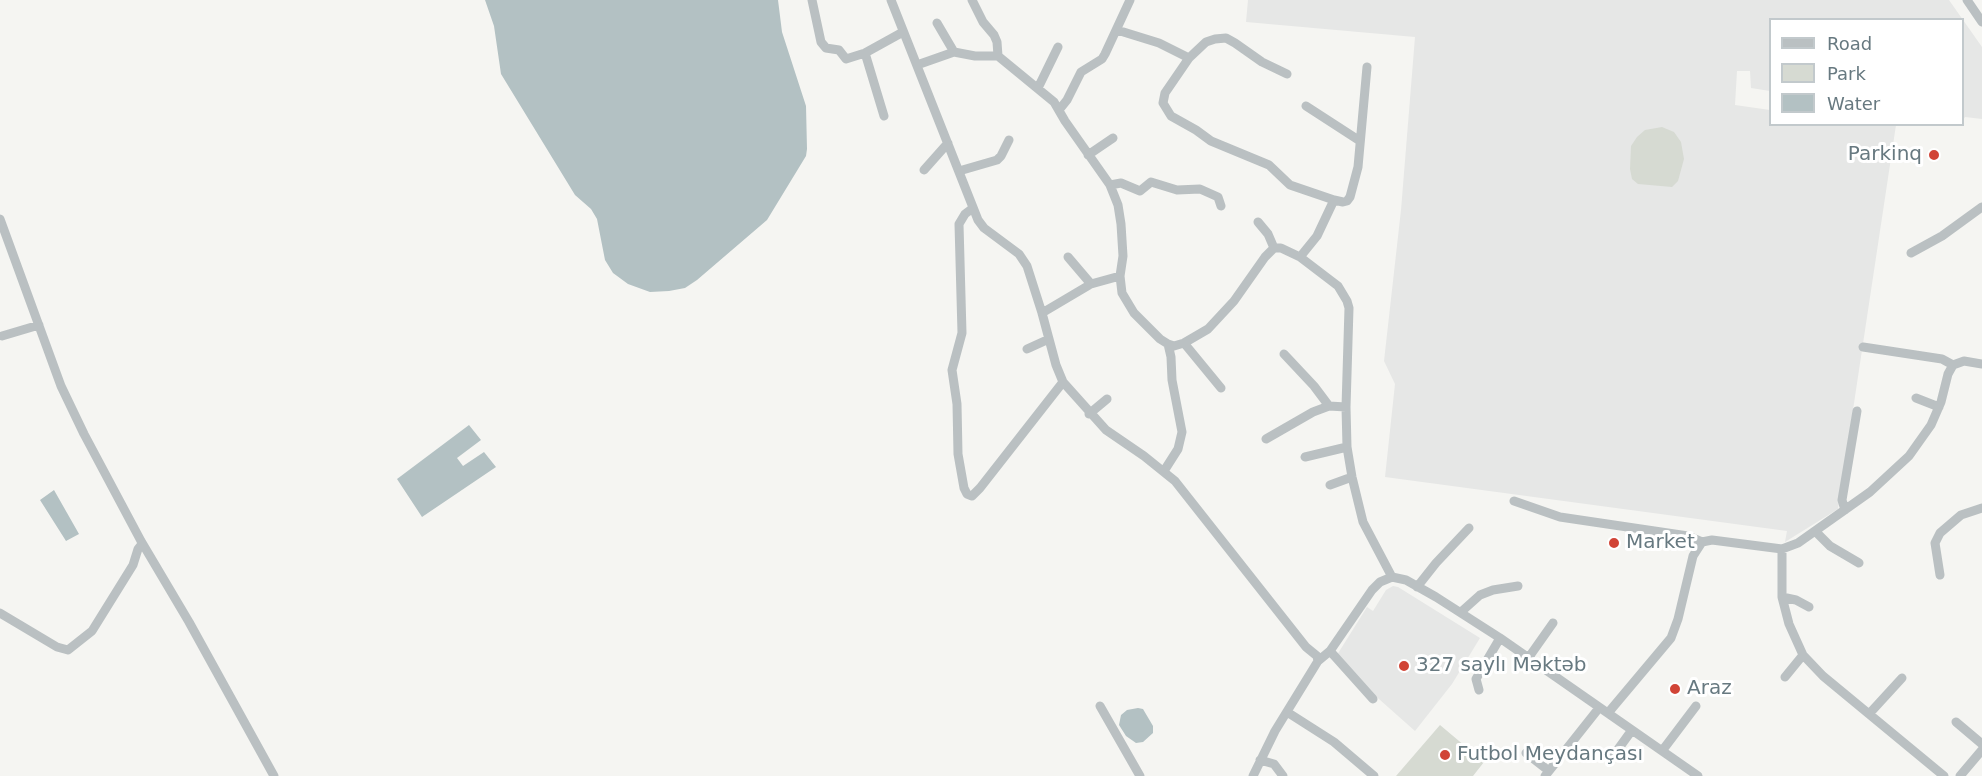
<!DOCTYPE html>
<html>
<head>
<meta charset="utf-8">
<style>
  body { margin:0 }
  #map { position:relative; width:1982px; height:776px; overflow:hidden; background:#f5f5f2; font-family:"DejaVu Sans",sans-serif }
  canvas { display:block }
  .legend { position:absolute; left:1769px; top:18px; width:195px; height:108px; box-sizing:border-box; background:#fff; border:2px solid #c2c9cc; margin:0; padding:8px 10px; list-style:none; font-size:18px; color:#677980 }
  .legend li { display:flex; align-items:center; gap:12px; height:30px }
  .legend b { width:30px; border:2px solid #c2c9cc }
</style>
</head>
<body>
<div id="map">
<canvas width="1982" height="776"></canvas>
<ul class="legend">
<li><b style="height:8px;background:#bac0c2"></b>Road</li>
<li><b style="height:16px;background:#d6dad2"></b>Park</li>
<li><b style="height:16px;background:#b3c1c3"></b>Water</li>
</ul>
</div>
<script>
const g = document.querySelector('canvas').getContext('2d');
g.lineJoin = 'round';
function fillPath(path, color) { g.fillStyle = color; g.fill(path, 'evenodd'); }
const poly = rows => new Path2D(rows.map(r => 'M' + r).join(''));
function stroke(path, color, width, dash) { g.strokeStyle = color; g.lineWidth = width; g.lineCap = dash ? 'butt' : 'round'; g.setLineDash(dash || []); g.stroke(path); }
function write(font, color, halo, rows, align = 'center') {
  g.font = font + ' "DejaVu Sans",sans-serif'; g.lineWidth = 6; g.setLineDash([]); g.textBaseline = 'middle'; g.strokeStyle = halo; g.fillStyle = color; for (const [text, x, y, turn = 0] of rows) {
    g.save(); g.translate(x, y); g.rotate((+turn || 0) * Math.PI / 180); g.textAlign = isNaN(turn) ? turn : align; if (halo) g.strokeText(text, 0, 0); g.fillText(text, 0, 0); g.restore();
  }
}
fillPath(poly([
  [1248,0,1949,0,1982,47,1982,119,1965,117,1963,120,1962,20,1770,20,1770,91,1751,88,1750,71,1737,71,1735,105,1770,110,1770,124,1896,125,1838,509,1785,542,1787,531,1385,477,1395,384,1384,361,1401,210,1415,37,1246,22],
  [1393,586,1398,587,1480,638,1452,684,1415,731,1353,676,1337,655,1367,607,1373,611,1386,590]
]), '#e6e7e6');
fillPath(poly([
  [1662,127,1674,132,1681,142,1684,159,1678,181,1672,187,1638,184,1632,179,1630,169,1631,146,1637,137,1645,130],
  [1440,725,1484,762,1473,776,1396,776]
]), '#d6dad2');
fillPath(poly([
  [485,0,778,0,782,32,806,106,807,149,806,156,767,220,697,280,685,288,669,291,650,292,628,284,613,273,605,260,597,219,591,209,575,195,501,74,494,26],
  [469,425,481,440,457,458,463,466,484,452,496,467,422,517,397,479],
  [54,490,79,534,66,541,40,500],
  [1138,708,1143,709,1153,726,1153,733,1143,742,1136,743,1126,736,1119,725,1121,715,1127,710]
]), '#b3c1c3');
stroke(poly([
  [812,0,821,42,826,48,839,50,846,59,865,53,903,32],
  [891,0,978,220,984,228,1019,254,1027,266,1042,313,1056,365,1063,382,1106,430,1144,456,1175,481,1306,647,1317,656,1318,661],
  [972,0,983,22,994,35,997,42,998,56],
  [1967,0,1982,22],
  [937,23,954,52],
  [1117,30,1159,43,1189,58],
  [865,53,884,116],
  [917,65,954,52,975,56,998,56,1054,102,1065,121,1110,185,1118,205,1121,224,1123,256,1120,276,1122,293,1134,313,1160,339,1168,344,1171,357,1172,380,1182,432,1178,449,1164,471],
  [1287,74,1262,62,1235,43,1226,38,1215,39,1206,42,1189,58,1165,93,1163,103,1171,116,1196,130,1211,141,1269,165,1290,185,1334,200],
  [1038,88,1058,47],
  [1306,106,1360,141],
  [1059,110,1067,100,1081,72,1102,59,1105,54,1130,0],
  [1088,155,1113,138],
  [924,170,948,143],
  [959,171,997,160,1001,156,1009,140],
  [1110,185,1121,183,1140,191,1151,182,1177,190,1200,189,1218,197,1221,206],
  [973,208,965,214,959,224,962,333,952,370,957,404,958,454,964,488,967,494,972,496,980,488,1063,382],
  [0,219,61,386,84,434,141,541,189,622,274,776],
  [1258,222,1268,234,1274,248],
  [1911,253,1942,236,1982,207],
  [1068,257,1091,284],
  [1300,257,1317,236,1334,200,1343,202,1347,201,1350,197,1358,167,1367,67],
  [1042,313,1091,284,1120,276],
  [2,336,39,325],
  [1184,343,1221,388],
  [1168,344,1174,346,1184,343,1208,329,1234,301,1265,257,1274,248,1281,248,1300,257,1338,286,1347,301,1349,308,1346,407,1347,447,1352,477,1363,522,1392,577],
  [1863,347,1942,359,1953,365],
  [1027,349,1049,339],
  [1284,354,1314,386,1329,406],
  [1916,398,1939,407],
  [1089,414,1107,399],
  [1266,439,1313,412,1329,406,1346,407],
  [1305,457,1347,447],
  [1330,485,1352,477],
  [1514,501,1560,517,1688,536,1702,542],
  [1845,510,1842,500,1857,411],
  [1815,531,1830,546,1859,563],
  [1782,549,1782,597,1789,624,1803,655,1823,676,1944,776],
  [1940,575,1935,543,1940,533,1961,515,1982,508],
  [1417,587,1436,563,1469,528],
  [1782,597,1796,600,1809,607],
  [1461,612,1480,595,1493,590,1518,586],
  [0,613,57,647,68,650,92,631,133,565,138,549,142,544,141,541],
  [1330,651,1373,699],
  [1529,657,1553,623],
  [1785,677,1803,655],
  [1479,690,1476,679,1500,638],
  [1100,706,1140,776],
  [1287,712,1334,742,1374,776],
  [1608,713,1671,638,1678,619,1693,556,1702,542,1712,540,1782,549,1798,543,1870,492,1909,456,1931,425,1941,402,1948,374,1953,365,1964,361,1982,364],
  [1869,714,1902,678],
  [1956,722,1982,744],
  [1662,751,1696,706],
  [1526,753,1549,771],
  [1611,759,1632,730],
  [1260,760,1274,764,1283,776],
  [1253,776,1275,731,1318,661,1330,651,1372,590,1380,582,1392,577,1406,580,1436,597,1500,638,1698,776],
  [1545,776,1599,708],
  [1960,776,1982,750]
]), '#bac0c2', 9);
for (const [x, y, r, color] of [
  [1934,155,6,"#d14436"],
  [1614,543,6,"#d14436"],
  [1404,666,6,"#d14436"],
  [1675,689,6,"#d14436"],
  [1445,755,6,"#d14436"]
]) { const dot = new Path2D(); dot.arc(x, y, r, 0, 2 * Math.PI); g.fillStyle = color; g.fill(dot); stroke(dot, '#fff', 2); }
write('20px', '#677980', '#fff', [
  ["Parkinq",1922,155,"right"],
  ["Market",1626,543],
  ["327 saylı Məktəb",1416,666],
  ["Araz",1687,689],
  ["Futbol Meydançası",1457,755]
], 'left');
</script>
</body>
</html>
